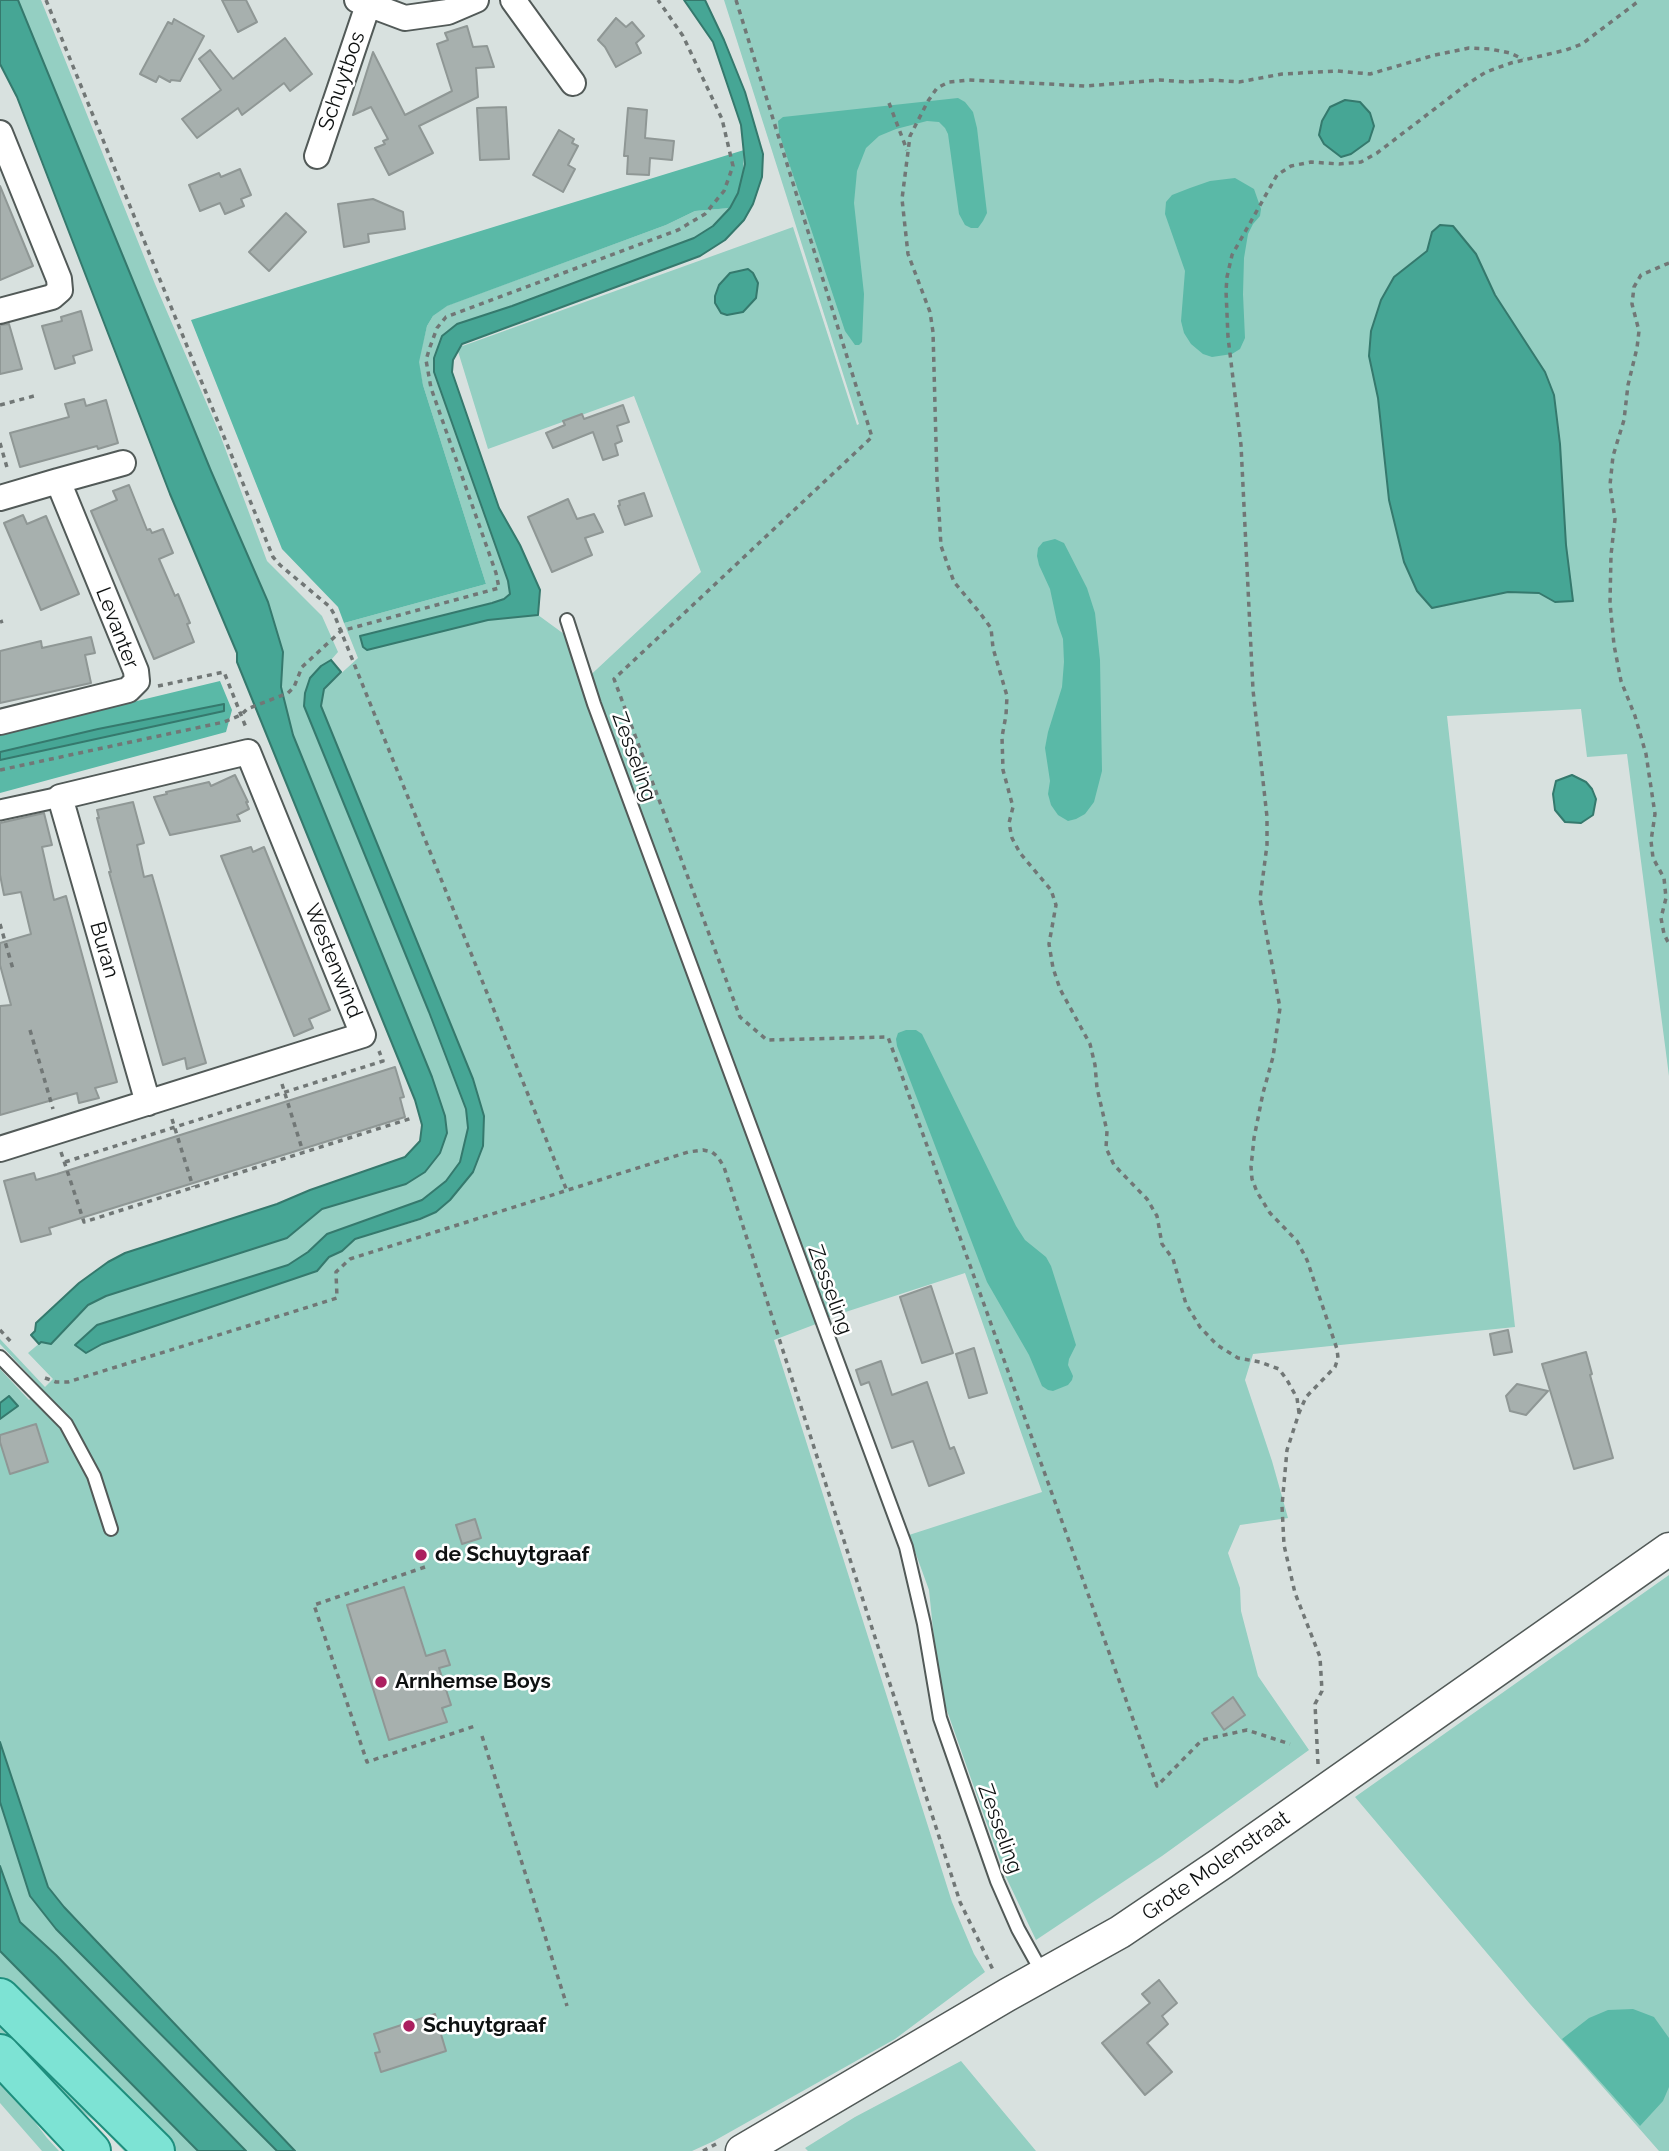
<!DOCTYPE html>
<html>
<head>
<meta charset="utf-8">
<style>
  body { margin:0 }
  canvas { display:block; background:#d8e1df }
</style>
</head>
<body>
<canvas width="1669" height="2151"></canvas>
<script>
const g = document.querySelector('canvas').getContext('2d');
g.lineJoin = 'round';
function fillPath(path, color) { g.fillStyle = color; g.fill(path, 'evenodd'); }
const poly = rows => new Path2D(rows.map(r => 'M' + r).join(''));
function stroke(path, color, width, dash) { g.strokeStyle = color; g.lineWidth = width; g.lineCap = dash ? 'butt' : 'round'; g.setLineDash(dash || []); g.stroke(path); }
function write(font, color, halo, rows, align = 'center') {
  g.font = font + ' Raleway,sans-serif'; g.lineWidth = 5; g.setLineDash([]); g.textBaseline = 'middle'; g.strokeStyle = halo; g.fillStyle = color; for (const [text, x, y, turn = 0] of rows) {
    g.save(); g.translate(x, y); g.rotate((+turn || 0) * Math.PI / 180); g.textAlign = isNaN(turn) ? turn : align; if (halo) g.strokeText(text, 0, 0); g.fillText(text, 0, 0); g.restore();
  }
}
fillPath(poly([
  [18,0,41,0,155,284,219,432,267,561,322,616,338,652,331,660,321,666,304,706,429,1012,466,1109,468,1128,460,1162,446,1181,422,1201,327,1234,308,1252,288,1265,97,1325,75,1345,86,1352,102,1344,317,1271,329,1257,342,1251,355,1239,420,1220,436,1212,450,1200,473,1172,483,1146,484,1116,473,1079,321,706,324,689,358,658,344,623,486,584,423,385,418,362,427,326,433,316,446,306,666,225,695,211,730,208,713,226,694,238,512,306,457,324,442,336,434,358,434,372,508,581,510,594,504,599,492,603,360,636,363,647,367,650,488,620,538,615,564,634,582,683,701,572,634,396,488,449,457,348,793,227,857,425,859,424,724,0,1669,0,1669,1076,1627,754,1587,757,1581,709,1447,716,1515,1327,1253,1354,1245,1380,1272,1461,1288,1518,1240,1525,1228,1553,1240,1588,1241,1611,1258,1676,1309,1750,1162,1856,1036,1940,1005,1875,939,1688,929,1590,909,1535,1042,1492,965,1273,818,1321,748,1136,816,1324,774,1340,952,1902,974,1954,985,1972,895,2039,714,2141,692,2151,295,2151,64,1907,48,1887,0,1742,0,1419,18,1406,9,1396,0,1403,0,1369,29,1400,42,1389,0,1344,0,1339,45,1387,53,1379,28,1353,41,1342,65,1330,88,1305,106,1296,287,1238,322,1209,406,1184,425,1172,440,1153,447,1133,445,1116,432,1077,293,735,281,687,283,652,268,602,211,471],
  [1669,1575,1669,2151,1659,2151,1530,2004,1355,1797],
  [0,1802,30,1896,56,1929,277,2151,246,2151,56,1955,20,1922,0,1866],
  [0,1951,198,2151,169,2151,0,1987],
  [0,2019,138,2151,124,2151,98,2124,28,2068,0,2039],
  [961,2061,1036,2151,808,2151,805,2148,855,2117],
  [0,2076,47,2138,59,2151,42,2151,0,2103]
]), '#94cfc2');
fillPath(poly([
  [958,98,965,102,973,112,977,128,987,213,983,221,978,228,971,228,965,225,959,214,948,134,945,128,939,122,927,121,896,129,879,136,866,148,857,171,854,203,864,294,862,342,859,345,855,345,845,331,779,133,778,121,783,117],
  [744,150,743,178,738,193,730,208,695,211,666,225,447,306,433,316,427,326,419,362,423,385,486,584,344,623,338,607,282,549,191,320],
  [1235,178,1254,189,1261,209,1260,216,1253,224,1248,234,1244,258,1243,294,1245,338,1240,349,1232,354,1212,357,1203,354,1191,344,1184,333,1181,321,1185,271,1165,214,1166,202,1172,195,1190,188,1210,181],
  [1055,539,1064,543,1087,588,1095,613,1100,660,1102,771,1094,802,1085,814,1076,819,1068,821,1058,815,1051,805,1048,794,1050,781,1045,748,1048,732,1062,687,1064,662,1063,639,1057,622,1050,589,1039,565,1037,556,1038,548,1043,542],
  [220,681,232,710,226,732,0,793,0,734],
  [906,1030,916,1030,922,1034,1016,1226,1025,1240,1046,1257,1051,1266,1076,1345,1069,1359,1068,1365,1073,1376,1072,1380,1068,1385,1053,1391,1048,1390,1042,1386,1029,1355,987,1282,897,1046,896,1039,898,1033],
  [1633,2009,1654,2017,1669,2038,1669,2087,1663,2101,1640,2126,1562,2039,1589,2018,1608,2010]
]), '#5ab9a7');
const water = poly([
  [0,0,18,0,211,471,268,602,283,652,281,687,293,735,432,1077,445,1116,447,1133,440,1153,425,1172,406,1184,322,1209,287,1238,106,1296,88,1305,51,1344,41,1342,39,1344,31,1335,35,1331,36,1323,79,1283,108,1262,125,1253,277,1204,310,1190,405,1157,420,1141,422,1125,415,1100,237,662,237,653,170,494,17,97,0,64,0,0],
  [684,0,705,0,724,40,745,92,763,154,762,177,753,204,744,220,725,240,700,256,462,344,453,360,452,372,499,508,520,545,540,590,538,615,488,620,367,650,363,647,360,636,492,603,504,599,510,594,508,581,434,372,434,358,442,336,457,324,512,306,694,238,713,226,730,208,738,193,745,164,741,125,713,42,684,0],
  [1345,100,1360,102,1370,113,1374,126,1369,141,1351,154,1341,157,1324,144,1319,135,1322,121,1330,107,1345,100],
  [1440,225,1453,226,1476,254,1495,295,1545,372,1554,395,1560,444,1566,545,1573,601,1555,602,1539,593,1508,592,1432,608,1417,591,1404,562,1389,500,1378,398,1369,356,1371,331,1381,300,1394,277,1427,251,1432,232,1440,225],
  [748,269,753,273,758,283,756,298,743,312,727,315,721,313,715,303,715,296,719,285,730,273,748,269],
  [331,660,341,672,324,689,321,706,473,1079,484,1116,483,1146,473,1172,450,1200,436,1212,420,1219,355,1239,342,1251,329,1257,317,1271,102,1344,86,1353,75,1345,97,1325,288,1265,308,1252,327,1234,422,1200,446,1181,460,1162,468,1128,466,1109,429,1012,304,706,305,693,310,678,321,666,331,660],
  [224,704,224,711,0,760,0,752,98,729,224,704],
  [1572,775,1586,782,1592,789,1596,799,1593,815,1581,823,1565,822,1555,810,1553,794,1556,781,1572,775],
  [9,1396,18,1406,0,1419,0,1403,9,1396],
  [0,1742,48,1887,64,1907,295,2151,277,2151,56,1929,30,1896,0,1802,0,1742],
  [0,1866,20,1922,56,1955,246,2151,198,2151,0,1951,0,1866]
]);
fillPath(water, '#46a695');
stroke(water, '#35796d', 2);
const building = poly([
  [222,0,246,0,257,22,238,32,222,0],
  [616,18,626,27,632,22,644,36,636,43,641,53,616,67,605,47,598,40,616,18],
  [174,19,204,36,180,81,171,80,170,82,159,76,156,82,140,74,168,22,172,24,174,19],
  [467,26,473,47,487,46,494,67,476,68,478,97,419,126,433,153,389,175,375,148,385,144,383,141,388,139,371,107,353,115,373,52,405,115,452,91,437,44,448,40,445,33,467,26],
  [285,38,312,74,290,91,284,83,242,115,238,108,197,138,182,119,221,90,199,59,210,50,233,79,285,38],
  [506,107,509,159,480,160,477,108,506,107],
  [628,108,647,110,645,138,674,141,672,160,650,158,649,175,627,174,628,156,624,156,628,108],
  [559,130,574,139,572,143,578,146,568,165,575,169,563,192,533,175,559,130],
  [240,169,251,195,241,199,244,206,225,214,220,203,200,211,189,185,219,173,221,177,240,169],
  [0,186,33,266,0,280,0,186],
  [373,199,403,212,405,229,368,234,369,242,344,247,338,204,373,199],
  [286,213,306,232,269,271,249,252,286,213],
  [81,311,92,350,73,356,75,363,55,369,42,326,62,321,61,317,81,311],
  [9,324,22,369,0,374,0,325,9,324],
  [84,399,86,406,106,400,118,443,98,449,97,446,20,467,10,433,69,417,65,404,84,399],
  [623,405,629,422,617,426,622,441,615,444,618,455,603,460,593,432,553,448,546,433,565,425,563,421,582,414,584,419,623,405],
  [129,485,147,530,150,529,152,533,163,529,173,553,159,559,175,596,178,594,190,623,187,624,194,642,154,659,91,511,117,500,113,491,129,485],
  [644,493,652,516,625,525,618,506,620,505,619,501,644,493],
  [568,499,577,519,594,514,603,532,585,538,592,555,552,572,528,517,568,499],
  [23,515,27,524,46,516,79,594,41,610,4,523,23,515],
  [91,637,95,653,85,655,91,683,0,703,0,651,41,641,42,648,91,637],
  [235,775,248,802,246,802,249,809,237,815,240,821,170,835,154,797,167,794,166,792,209,782,211,786,235,775],
  [133,802,144,843,137,845,144,877,152,875,206,1063,187,1069,185,1058,163,1065,109,872,111,872,97,818,99,818,97,810,133,802],
  [44,813,52,845,42,847,54,900,66,896,117,1082,95,1088,99,1098,79,1103,77,1093,0,1115,0,1006,11,1005,0,965,0,943,31,934,21,892,4,895,0,875,0,823,44,813],
  [251,847,253,852,264,847,330,1010,309,1019,313,1028,294,1036,221,856,251,847],
  [395,1067,404,1097,400,1098,405,1117,49,1228,51,1234,21,1242,4,1181,34,1173,36,1180,57,1174,395,1067],
  [931,1286,953,1353,922,1363,900,1297,931,1286],
  [1508,1330,1512,1352,1494,1355,1490,1334,1508,1330],
  [974,1348,987,1393,969,1398,956,1354,974,1348],
  [1586,1352,1592,1374,1590,1375,1613,1458,1574,1469,1542,1364,1586,1352],
  [881,1361,892,1395,927,1382,950,1449,954,1447,964,1473,929,1486,913,1441,892,1448,869,1382,861,1385,856,1370,881,1361],
  [1517,1384,1548,1391,1526,1415,1510,1411,1506,1396,1517,1384],
  [36,1424,48,1462,10,1474,0,1442,0,1435,36,1424],
  [475,1519,481,1538,462,1544,456,1525,475,1519],
  [404,1587,426,1656,445,1650,450,1665,439,1668,451,1705,442,1708,447,1722,389,1740,347,1605,404,1587],
  [1233,1697,1245,1715,1224,1730,1212,1713,1233,1697],
  [1159,1980,1177,2003,1162,2016,1168,2024,1147,2043,1172,2072,1145,2095,1102,2043,1150,2003,1142,1994,1159,1980],
  [435,2014,446,2051,381,2072,375,2053,380,2052,374,2034,435,2014]
]);
fillPath(building, '#a7b0ae');
stroke(building, '#8f9795', 2);
const service = poly([
  [567,620,594,704,906,1547,924,1624,940,1718,997,1881,1018,1929,1043,1974],
  [0,1357,66,1424,94,1476,111,1529]
]);
const pedestrian = poly([
  [0,810,60,797]
]);
const minor = poly([
  [357,0,405,18,448,12,476,0],
  [513,0,573,83],
  [0,133,59,279,60,290,52,297,0,311],
  [317,156,368,5],
  [58,481,123,463],
  [0,498,58,481,136,671,137,681,128,690,0,722],
  [0,1149,363,1035,248,752,60,797,148,1103]
]);
const tertiary = poly([
  [742,2151,1007,1995,1120,1932,1222,1863,1669,1549]
]);
const primary = poly([
  [0,1998,155,2151],
  [0,2054,91,2151]
]);
stroke(service, '#525a58', 16);
stroke(pedestrian, '#525a58', 23);
stroke(minor, '#525a58', 28);
stroke(tertiary, '#525a58', 35);
stroke(primary, '#1e8e7d', 42);
stroke(poly([
  [46,0,273,557,280,565,330,607,334,614,567,1191],
  [736,0,872,437,614,679,740,1017,767,1040,888,1037,1157,1786,1202,1740,1247,1730,1290,1744],
  [889,103,907,150],
  [1669,263,1641,275,1634,287,1632,304,1639,331,1637,348,1628,385,1624,420,1613,456,1610,485,1615,519,1611,555,1610,603,1614,645,1621,681,1635,716,1646,754,1655,814,1651,841,1653,858,1664,878,1666,898,1661,918,1664,934,1669,944],
  [0,405,34,396],
  [0,443,8,471],
  [0,622,3,621],
  [158,686,224,672,247,730],
  [0,770,224,722,241,715,247,709,288,693,294,687,302,667,341,631,499,588,496,573,431,388,426,360,430,347,437,328,446,317,678,230,705,214,724,191,733,166,722,119,683,36,658,0],
  [0,924,13,969],
  [30,1030,53,1109],
  [282,1084,303,1152],
  [172,1119,193,1187],
  [61,1152,84,1222,412,1118],
  [65,1162,383,1061,379,1051],
  [0,1330,13,1344],
  [45,1378,56,1382,68,1382,337,1298,336,1272,350,1259,688,1152,703,1150,712,1152,718,1157,724,1167,960,1902,994,1972],
  [1299,1413,1297,1398,1287,1380,1279,1369,1260,1362,1238,1358,1217,1345,1200,1327,1186,1304,1173,1259,1162,1244,1157,1216,1147,1199,1114,1165,1106,1148,1107,1131,1097,1088,1095,1065,1090,1044,1060,989,1053,968,1049,944,1056,905,1051,890,1020,853,1012,838,1009,823,1013,807,1003,770,1002,737,1006,715,1007,696,993,648,991,628,980,613,954,582,941,546,937,479,933,332,930,312,908,254,902,199,910,136,928,101,937,88,949,82,969,80,1086,86,1159,80,1186,82,1212,80,1239,82,1282,74,1337,71,1370,74,1435,55,1469,48,1490,49,1510,53,1523,59],
  [425,1567,314,1605,367,1762,478,1725],
  [482,1736,567,2006],
  [1318,1764,1315,1704,1322,1691,1320,1657,1295,1593,1284,1545,1282,1506,1287,1450,1299,1413,1306,1397,1335,1367,1338,1358,1337,1349,1307,1260,1297,1241,1270,1213,1257,1192,1252,1179,1251,1167,1254,1138,1263,1093,1273,1057,1280,1008,1260,899,1267,845,1267,817,1253,690,1241,445,1228,337,1226,291,1227,277,1232,255,1277,175,1291,166,1311,162,1339,164,1361,162,1377,153,1466,85,1486,72,1511,63,1566,50,1582,44,1640,0],
  [703,2151,716,2144]
]), '#717776', 3.5, [5, 5]);
stroke(service, '#fff', 12);
stroke(pedestrian, '#fff', 19);
stroke(minor, '#fff', 24);
stroke(tertiary, '#fff', 32);
stroke(primary, '#7de3d4', 38);
for (const [x, y, r, color] of [
  [421,1555,7,"#ab1f5f"],
  [381,1682,7,"#ab1f5f"],
  [409,2026,7,"#ab1f5f"]
]) { const dot = new Path2D(); dot.arc(x, y, r, 0, 2 * Math.PI); g.fillStyle = color; g.fill(dot); stroke(dot, '#fff', 2.5); }
write('21px', '#0e1111', '#fff', [
  ["Schuytbos",342,81,-71],
  ["Levanter",117,628,69],
  ["Zesseling",634,757,70],
  ["Buran",104,950,74],
  ["Westenwind",333,961,68],
  ["Zesseling",830,1290,70],
  ["Zesseling",1000,1829,70],
  ["Grote Molenstraat",1216,1866,-35]
]);
write('bold 21px', '#0e1111', '#fff', [
  ["de Schuytgraaf",435,1555],
  ["Arnhemse Boys",395,1682],
  ["Schuytgraaf",423,2026]
], 'left');
</script>
</body>
</html>
